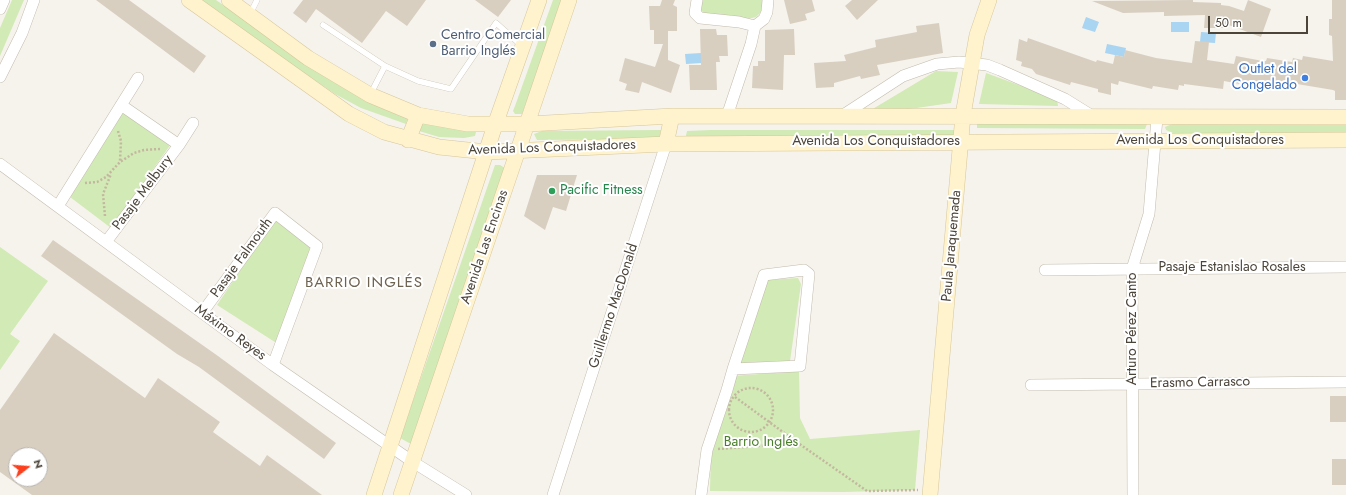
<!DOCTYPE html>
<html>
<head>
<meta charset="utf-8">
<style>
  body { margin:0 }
  #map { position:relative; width:1346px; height:495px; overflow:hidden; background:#f6f3ec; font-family:Jost,sans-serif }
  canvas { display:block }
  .north { position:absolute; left:8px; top:447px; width:40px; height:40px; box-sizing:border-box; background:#fff; border:1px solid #b7b4b0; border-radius:50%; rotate:73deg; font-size:11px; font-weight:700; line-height:16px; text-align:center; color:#4b4439 }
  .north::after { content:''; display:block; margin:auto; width:14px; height:18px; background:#fc3f1d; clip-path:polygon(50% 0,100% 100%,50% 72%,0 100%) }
  .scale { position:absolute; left:1208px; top:16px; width:100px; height:18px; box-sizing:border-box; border:2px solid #4b4439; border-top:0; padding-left:5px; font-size:12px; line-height:14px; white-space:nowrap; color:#4b4439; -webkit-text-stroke:3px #fff; paint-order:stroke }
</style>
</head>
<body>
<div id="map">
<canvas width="1346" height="495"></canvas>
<div class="north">N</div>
<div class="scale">50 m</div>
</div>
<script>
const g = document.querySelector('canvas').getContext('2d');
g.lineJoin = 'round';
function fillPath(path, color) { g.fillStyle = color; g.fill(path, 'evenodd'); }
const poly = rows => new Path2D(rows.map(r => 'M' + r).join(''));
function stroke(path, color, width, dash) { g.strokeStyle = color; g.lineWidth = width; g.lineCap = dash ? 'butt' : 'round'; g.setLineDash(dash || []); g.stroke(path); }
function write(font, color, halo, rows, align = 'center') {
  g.font = font + ' Jost,sans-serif'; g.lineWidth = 4; g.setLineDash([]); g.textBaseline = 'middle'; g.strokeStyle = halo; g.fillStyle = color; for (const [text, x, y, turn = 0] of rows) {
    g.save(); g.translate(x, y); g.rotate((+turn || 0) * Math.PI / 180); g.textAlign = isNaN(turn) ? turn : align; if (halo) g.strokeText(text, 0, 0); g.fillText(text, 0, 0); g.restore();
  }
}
fillPath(poly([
  [12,0,24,0,0,56,0,28],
  [198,0,216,0,338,84,408,117,406,124,361,108,335,94],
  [553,0,564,0,522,114,515,114,513,111,515,106],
  [703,0,762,0,763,1,761,12,756,17,748,19,730,15,706,15,700,9],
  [936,71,958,72,951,103,861,116],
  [986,73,1057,99,1058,106,979,104],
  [123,111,171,144,111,228,70,197],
  [1146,120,1147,124,1145,129,977,128,977,124],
  [422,121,475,128,476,132,475,136,464,138,439,137,419,131],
  [1346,123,1346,134,1173,133,1166,130,1165,127,1172,124],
  [661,130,659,139,537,140,534,134,542,131],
  [711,130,954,130,955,134,955,138,685,140,687,131],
  [495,165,500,165,505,168,411,444,400,438],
  [277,220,308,244,311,249,278,344,217,305,272,223],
  [0,247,48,281,10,334,20,341,0,370],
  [798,278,801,284,790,361,740,365,765,280],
  [799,371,800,418,810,439,920,430,915,490,844,492,710,491,711,450,733,376]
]), '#d2eab5');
fillPath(poly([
  [1086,17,1099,22,1095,32,1082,28],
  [1171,22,1189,22,1189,32,1171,32],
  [1201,32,1216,33,1215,43,1200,42],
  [1107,44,1126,48,1124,57,1105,53],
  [701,53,701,63,686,64,685,54]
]), '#a9d4f2');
fillPath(poly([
  [96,0,129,0,206,56,194,73],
  [303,0,426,0,407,26,386,11,362,43,316,9,306,23,293,13],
  [475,0,511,0,498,17],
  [662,0,675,0,673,5,677,7,677,31,668,31,668,60,680,65,671,93,642,82,639,93,625,90,627,84,619,81,625,58,655,67,663,44,654,44,654,30,650,30,649,6,660,6],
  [784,0,812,0,815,11,805,14,807,20,790,24],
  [852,0,878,0,857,20,845,6],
  [1193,0,1193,2,1221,3,1221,5,1229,6,1244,11,1248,0,1271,9,1261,37,1226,24,1226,28,1204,28,1205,15,1164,16,1164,12,1123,13,1092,1],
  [1332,0,1346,0,1346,100,1335,100,1335,91,1333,90,1285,82,1285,85,1278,84,1278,85,1251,81,1250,86,1224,81,1223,89,1184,84,1184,86,1179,85,1178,90,1153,86,1152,89,1119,81,1118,85,1111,83,1111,95,1098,92,1098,89,1071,82,1070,85,1036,74,1032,69,1021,66,1022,62,1016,60,1019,39,1027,42,1028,38,1096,62,1097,60,1113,64,1115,55,1124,57,1125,50,1156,58,1192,63,1195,41,1209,42,1207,60,1234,64,1236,56,1263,61,1266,61,1267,58,1292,62,1293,58,1302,60,1303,56,1333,61,1332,36,1329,35,1329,19,1332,19],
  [939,23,943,53,877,65,880,75,861,79,860,76,834,83,834,87,816,88,814,63,846,61,844,55,876,47,875,40,917,32,916,26],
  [700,29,716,29,717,35,727,35,728,56,719,56,720,62,716,62,717,90,690,90,689,65,701,65],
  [794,29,795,55,784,55,783,90,752,88,753,66,758,66,758,61,765,61,765,30],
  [537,175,577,175,566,211,553,207,545,230,524,216],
  [53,240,218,356,336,443,324,459,199,367,177,354,41,256],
  [54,333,145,398,158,378,220,422,213,432,260,466,267,455,322,495,32,495,0,472,0,410],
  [16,455,40,455,40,479,16,479],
  [1330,396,1346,396,1346,422,1330,422],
  [1332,459,1346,459,1346,485,1332,485]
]), '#d8cfc1');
const lane = poly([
  [250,14,257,0],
  [323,25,385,66,418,81,451,89,496,23,521,45],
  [370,95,385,66]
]);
const street = poly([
  [697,0,695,13,700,18,739,22,755,26,764,19,767,12,768,0],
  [0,9,4,0],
  [0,77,22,33,34,0],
  [121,105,179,145],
  [727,116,751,44,755,26],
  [840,117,903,76,937,64,959,62,987,65,1000,70,1065,99,1094,117],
  [0,164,273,365,413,462,466,495],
  [58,206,138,78],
  [106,242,179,145,193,123],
  [1045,270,1346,267],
  [202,313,275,213,317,246,273,365],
  [1031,385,1346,382],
  [553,495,666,144],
  [701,495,707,450,727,390,733,369,764,275,804,270,809,274,800,366,733,369],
  [1133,495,1132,269,1149,214,1157,118]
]);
const secondary = poly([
  [189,0,349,114,384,132,439,147,487,152,666,144,1346,140],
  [229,0,308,58,370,95,418,115,468,124,528,124,672,116,1346,117],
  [408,140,418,115],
  [666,144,672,116],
  [374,495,495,125,539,0],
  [401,495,569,0],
  [930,495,963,115,977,35,989,0]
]);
stroke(lane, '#c2bbae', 6);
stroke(street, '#c2bbae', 12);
stroke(secondary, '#d6c79b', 16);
stroke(poly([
  [118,131,121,141,120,161],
  [85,183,97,182,106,177,120,162,134,153,144,150,160,149],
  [105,216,103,194,111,174],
  '729 410a22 22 0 1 1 44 0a22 22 0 1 1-44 0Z',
  [735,397,798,443,867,491,918,490],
  [718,449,797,443]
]), '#c4b79f', 2.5, [2, 2]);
stroke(lane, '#fff', 5.5);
stroke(street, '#fff', 11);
stroke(secondary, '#fff3cd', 15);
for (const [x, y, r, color] of [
  [433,44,4,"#5c6f8a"],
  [1305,78,4,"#3f7fe0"],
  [552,191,4,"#2e9e5b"]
]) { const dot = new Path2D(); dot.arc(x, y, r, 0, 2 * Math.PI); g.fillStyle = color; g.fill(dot); stroke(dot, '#fff', 1.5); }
write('14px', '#4e5e75', '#fff', [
  ["Centro Comercial",441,36],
  ["Barrio Inglés",441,52]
], 'left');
write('14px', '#366cbe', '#fff', [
  ["Outlet del",1297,70],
  ["Congelado",1297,86]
], 'right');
write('14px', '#4b4439', '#fff', [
  ["Avenida Los Conquistadores",1200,141],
  ["Avenida Los Conquistadores",876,142],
  ["Avenida Los Conquistadores",552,148,-2],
  ["Pasaje Melbury",143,193,-53],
  ["Paula Jaraquemada",952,246,-85],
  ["Avenida Las Encinas",485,247,-71],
  ["Pasaje Falmouth",242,258,-54],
  ["Pasaje Estanislao Rosales",1232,268],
  ["Guillermo MacDonald",614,306,-72],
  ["Arturo Pérez Canto",1133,329,-90],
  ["Máximo Reyes",230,333,36],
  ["Erasmo Carrasco",1200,383,-1]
]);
write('14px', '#27864d', '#fff', [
  ["Pacific Fitness",560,191]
], 'left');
write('14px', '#4a7f2a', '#fff', [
  ["Barrio Inglés",761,443]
]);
g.letterSpacing = '1px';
write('15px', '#6e6250', '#fff', [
  ["BARRIO INGLÉS",364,283]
]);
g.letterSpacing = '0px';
</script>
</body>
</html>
